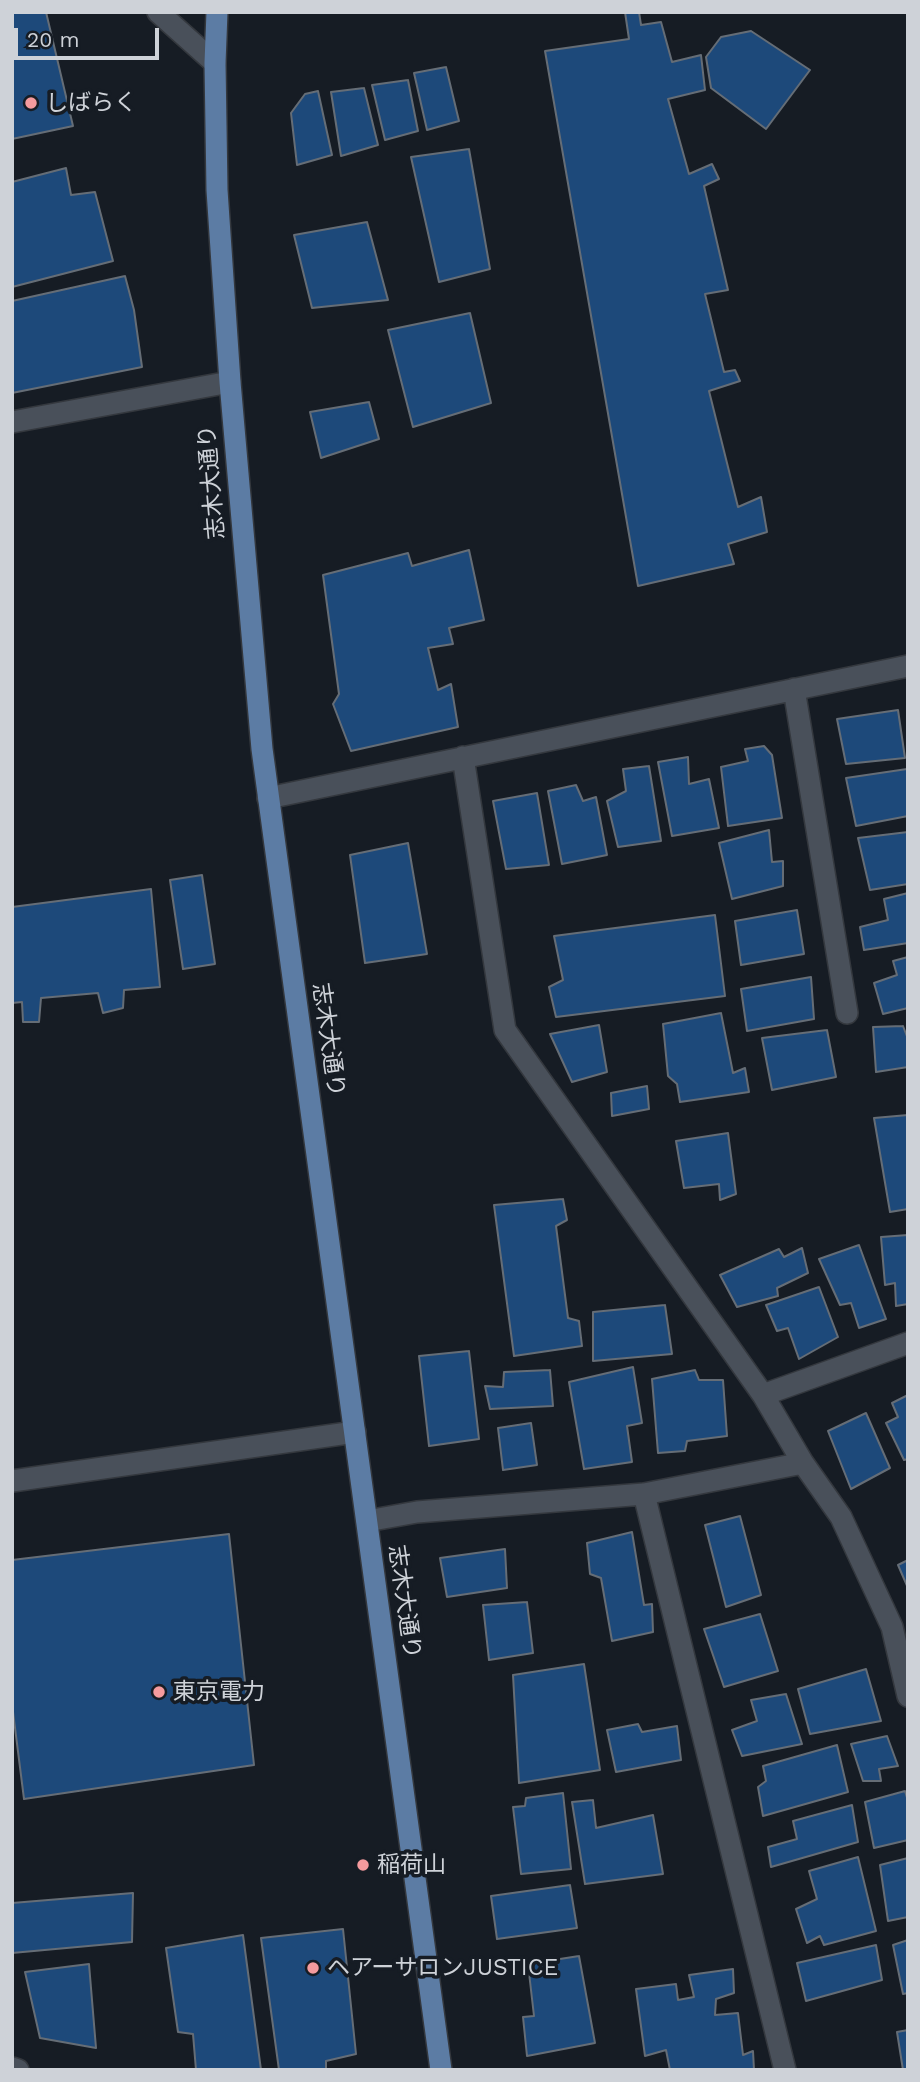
<!DOCTYPE html>
<html>
<head>
<meta charset="utf-8">
<style>
  body { margin:0 }
  #map { position:relative; width:920px; height:2082px; overflow:hidden; background:#161c24; font-family:"Work Sans",sans-serif }
  canvas { display:block }
  .frame { position:absolute; inset:0; border:14px solid #ced2d8; pointer-events:none }
  .scale { position:absolute; left:14px; top:28px; width:145px; height:32px; box-sizing:border-box; border:4px solid #ced2d8; border-top:0; padding-left:9px; font-size:21px; line-height:24px; white-space:nowrap; color:#ced2d8; -webkit-text-stroke:5px #161c24; paint-order:stroke }
</style>
</head>
<body>
<div id="map">
<canvas width="920" height="2082"></canvas>
<div class="frame"></div>
<div class="scale">20 m</div>
</div>
<script>
const g = document.querySelector('canvas').getContext('2d');
g.lineJoin = 'round';
function fillPath(path, color) { g.fillStyle = color; g.fill(path, 'evenodd'); }
const poly = rows => new Path2D(rows.map(r => 'M' + r).join(''));
function stroke(path, color, width, dash) { g.strokeStyle = color; g.lineWidth = width; g.lineCap = dash ? 'butt' : 'round'; g.setLineDash(dash || []); g.stroke(path); }
function write(font, color, halo, rows, align = 'center') {
  g.font = font + ' "Work Sans","Noto Sans JP",sans-serif'; g.lineWidth = 7; g.setLineDash([]); g.textBaseline = 'middle'; g.strokeStyle = halo; g.fillStyle = color; for (const [text, x, y, turn = 0] of rows) {
    g.save(); g.translate(x, y); g.rotate((+turn || 0) * Math.PI / 180); g.textAlign = isNaN(turn) ? turn : align; if (halo) g.strokeText(text, 0, 0); g.fillText(text, 0, 0); g.restore();
  }
}
const building = poly([
  [12,12,46,12,73,126,12,139,12,12],
  [625,12,639,12,641,25,661,22,672,62,701,55,705,90,668,99,689,174,712,164,719,179,704,186,728,290,705,294,724,372,735,370,740,381,709,391,738,507,761,497,767,532,728,544,734,564,638,586,545,51,629,39,625,12],
  [751,31,810,70,766,129,711,88,706,57,721,37,751,31],
  [446,67,459,121,427,130,414,73,446,67],
  [408,80,418,131,385,140,372,85,408,80],
  [364,88,378,145,341,156,331,92,364,88],
  [318,91,332,155,297,165,291,113,305,94,318,91],
  [469,149,490,269,439,282,411,157,469,149],
  [66,168,71,195,95,192,113,261,12,287,12,182,66,168],
  [367,222,388,300,312,308,294,235,367,222],
  [125,276,134,310,142,367,12,393,12,301,125,276],
  [470,313,491,403,413,427,388,330,470,313],
  [369,402,379,439,321,458,310,412,369,402],
  [469,550,484,620,449,628,453,644,428,648,438,690,451,684,458,727,351,751,333,704,339,694,323,575,408,553,412,566,469,550],
  [898,710,905,758,846,764,837,719,898,710],
  [764,746,772,755,782,818,728,826,721,767,748,761,745,749,764,746],
  [688,757,689,784,709,779,719,828,672,836,658,762,688,757],
  [649,766,661,841,618,847,607,801,626,791,623,769,649,766],
  [907,769,908,816,856,826,846,778,907,769],
  [576,785,583,801,596,797,607,855,562,864,548,791,576,785],
  [537,793,549,865,506,869,493,801,537,793],
  [769,830,772,862,783,861,783,886,732,899,719,843,769,830],
  [908,832,908,884,870,890,858,838,908,832],
  [408,843,427,954,365,963,350,855,408,843],
  [202,875,215,964,183,969,170,880,202,875],
  [151,889,160,987,124,990,123,1008,103,1013,98,993,41,998,39,1022,23,1022,22,1002,12,1003,12,907,151,889],
  [908,893,908,943,864,950,860,927,888,920,884,899,908,893],
  [797,910,804,954,741,965,735,921,797,910],
  [715,915,725,996,556,1017,549,987,563,980,554,936,715,915],
  [908,957,908,1008,883,1014,874,983,897,975,893,961,908,957],
  [811,977,814,1019,747,1031,741,989,811,977],
  [721,1013,733,1073,745,1068,749,1092,680,1102,677,1084,668,1076,663,1024,721,1013],
  [599,1025,607,1072,572,1082,550,1034,599,1025],
  [903,1026,908,1039,908,1067,876,1072,873,1027,903,1026],
  [827,1030,836,1077,772,1090,762,1038,827,1030],
  [647,1086,649,1109,612,1116,611,1093,647,1086],
  [908,1115,908,1209,890,1212,874,1118,908,1115],
  [728,1133,736,1194,720,1200,719,1184,684,1188,676,1141,728,1133],
  [563,1199,567,1220,556,1226,568,1318,579,1321,582,1346,514,1356,494,1205,563,1199],
  [908,1235,908,1304,896,1306,895,1283,885,1285,881,1237,908,1235],
  [859,1245,886,1319,859,1328,851,1303,840,1305,819,1259,859,1245],
  [802,1248,808,1273,777,1288,778,1296,737,1307,720,1275,779,1249,784,1257,802,1248],
  [819,1287,838,1337,799,1359,788,1328,777,1331,766,1305,819,1287],
  [665,1305,672,1354,593,1361,593,1312,665,1305],
  [469,1351,479,1439,429,1446,419,1356,469,1351],
  [633,1367,642,1423,627,1426,632,1462,584,1469,569,1382,633,1367],
  [550,1370,553,1406,490,1409,485,1386,503,1387,504,1372,550,1370],
  [695,1370,699,1380,723,1380,727,1436,687,1441,685,1451,658,1453,652,1379,695,1370],
  [908,1395,908,1459,904,1460,886,1423,898,1417,892,1403,908,1395],
  [866,1413,890,1468,851,1489,828,1431,866,1413],
  [531,1423,537,1465,503,1470,498,1428,531,1423],
  [740,1516,761,1595,726,1607,705,1525,740,1516],
  [632,1532,644,1605,652,1604,653,1632,612,1641,601,1578,590,1574,587,1543,632,1532],
  [229,1534,254,1765,24,1799,12,1704,12,1560,229,1534],
  [505,1549,507,1588,447,1597,440,1558,505,1549],
  [908,1560,908,1588,898,1565,908,1560],
  [527,1602,533,1653,489,1660,483,1605,527,1602],
  [760,1614,778,1671,724,1687,704,1629,760,1614],
  [584,1664,600,1770,519,1783,513,1675,584,1664],
  [866,1669,881,1721,810,1734,798,1689,866,1669],
  [786,1694,802,1744,742,1756,732,1730,757,1721,751,1700,786,1694],
  [638,1724,642,1732,677,1726,681,1760,616,1772,607,1730,638,1724],
  [887,1736,898,1766,879,1769,881,1781,863,1781,851,1744,887,1736],
  [837,1745,848,1792,763,1816,758,1787,766,1781,763,1766,837,1745],
  [905,1791,908,1801,908,1840,874,1848,865,1802,905,1791],
  [563,1793,571,1869,521,1874,513,1807,525,1806,526,1798,563,1793],
  [593,1800,596,1828,653,1815,663,1874,585,1884,572,1802,593,1800],
  [852,1805,858,1842,771,1867,768,1847,797,1839,793,1821,852,1805],
  [858,1857,876,1931,824,1945,820,1936,807,1943,796,1909,817,1899,809,1871,858,1857],
  [908,1858,908,1917,888,1921,880,1865,908,1858],
  [570,1885,577,1928,497,1939,491,1896,570,1885],
  [133,1893,132,1942,12,1953,12,1903,133,1893],
  [343,1929,356,2054,326,2061,326,2070,279,2070,261,1938,343,1929],
  [243,1935,261,2070,196,2070,193,2034,178,2032,166,1948,243,1935],
  [908,1940,908,1993,903,1994,893,1945,908,1940],
  [876,1945,882,1980,806,2001,797,1963,876,1945],
  [579,1956,595,2043,527,2056,523,2017,534,2016,528,1964,579,1956],
  [89,1964,96,2048,40,2038,25,1972,89,1964],
  [733,1969,734,1993,716,1999,715,2015,738,2013,743,2055,753,2051,754,2070,670,2070,666,2050,645,2056,636,1989,676,1984,678,2000,694,1997,689,1975,733,1969],
  [908,2030,908,2070,903,2070,897,2032,908,2030]
]);
fillPath(building, '#1d497a');
stroke(building, '#656d76', 2);
const minor = poly([
  [158,12,215,63],
  [12,422,230,382],
  [794,689,847,1013],
  [463,757,505,1030,763,1395,803,1463,841,1517,892,1627,908,1696],
  [268,798,908,666],
  [763,1395,908,1343],
  [12,1481,355,1432],
  [644,1494,785,2070],
  [367,1521,417,1512,644,1494,803,1463],
  [12,2068,18,2070]
]);
const major = poly([
  [217,12,215,63,217,190,230,382,262,749,441,2070]
]);
stroke(minor, '#34383e', 24);
stroke(major, '#34383e', 24);
stroke(minor, '#49505a', 21);
stroke(major, '#5c7ca4', 21);
for (const [x, y, r, color] of [
  [31,103,7,"#f59b9e"],
  [159,1692,7,"#f59b9e"],
  [363,1865,7,"#f59b9e"],
  [313,1968,7,"#f59b9e"]
]) { const dot = new Path2D(); dot.arc(x, y, r, 0, 2 * Math.PI); g.fillStyle = color; g.fill(dot); stroke(dot, '#161c24', 2.5); }
write('23px', '#ced2d8', '#161c24', [
  ["しばらく",45,103],
  ["東京電力",173,1692],
  ["稲荷山",377,1865],
  ["ヘアーサロンJUSTICE",327,1968]
], 'left');
write('23px', '#ced2d8', '#161c24', [
  ["志木大通り",212,482,-95],
  ["志木大通り",328,1040,82],
  ["志木大通り",404,1602,82]
]);
</script>
</body>
</html>
